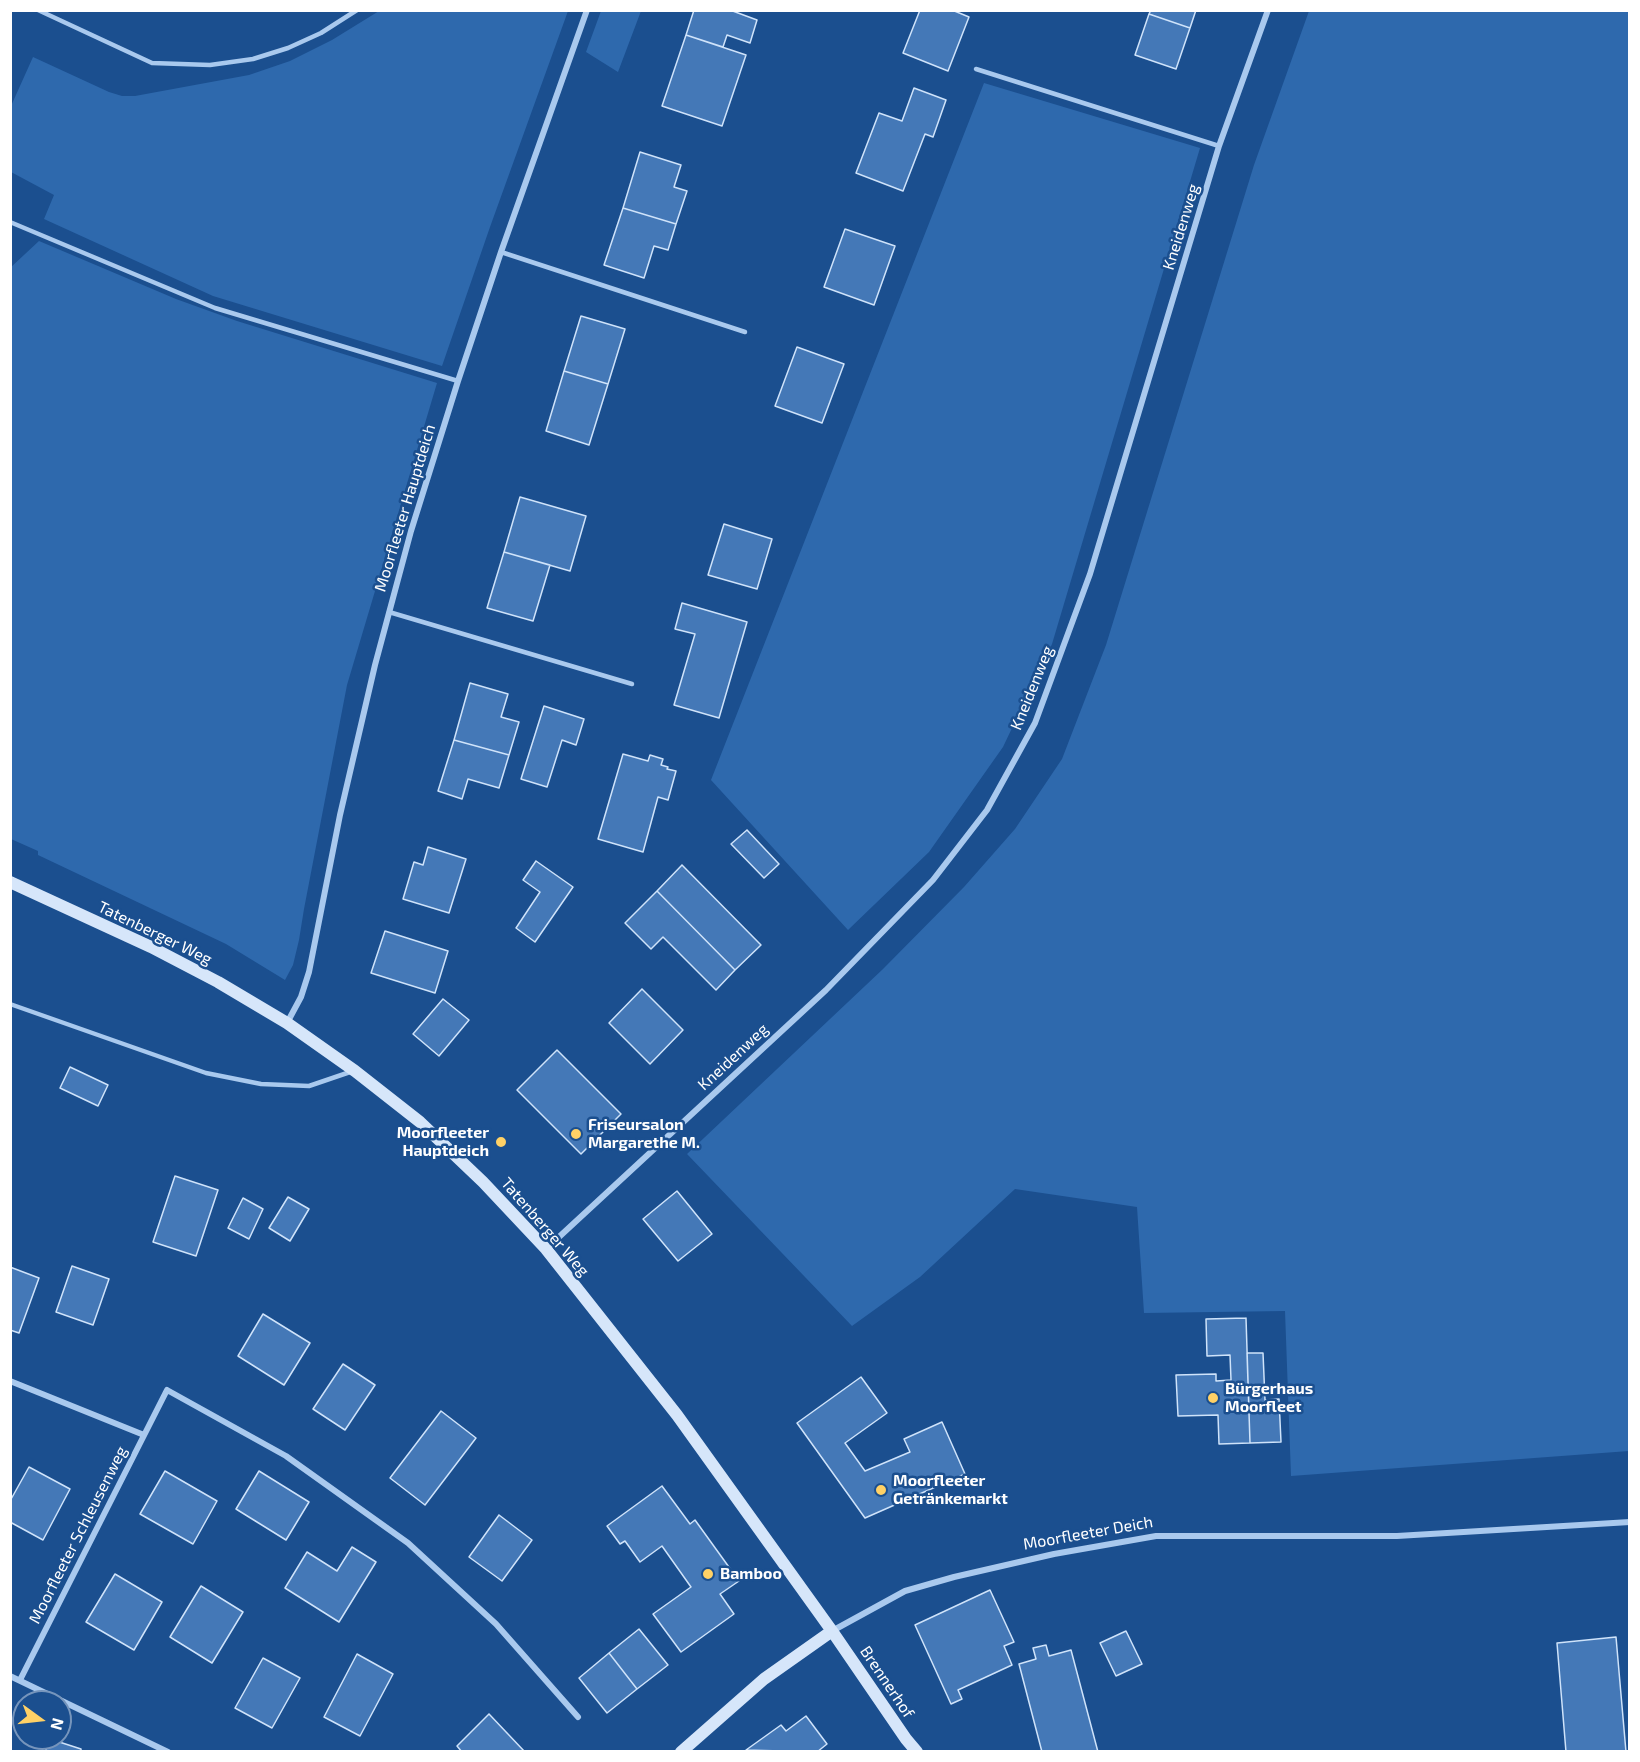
<!DOCTYPE html>
<html>
<head>
<meta charset="utf-8">
<style>
  body { margin:0 }
  #map { position:relative; width:1640px; height:1762px; overflow:hidden; background:#1b4f8f; font-family:"Exo 2",sans-serif }
  canvas { display:block }
  .frame { position:absolute; inset:0; border:12px solid #fff; pointer-events:none }
  .north { position:absolute; left:12px; top:1690px; width:60px; height:60px; box-sizing:border-box; background:#1b4f8f; border:2px solid #7695bc; border-radius:50%; rotate:105deg; font-size:16px; font-weight:700; line-height:24px; text-align:center; color:#fff }
  .north::after { content:''; display:block; margin:auto; width:21px; height:27px; background:#ffd166; clip-path:polygon(50% 0,100% 100%,50% 72%,0 100%) }
</style>
</head>
<body>
<div id="map">
<canvas width="1640" height="1762"></canvas>
<div class="frame"></div>
<div class="north">N</div>
</div>
<script>
const g = document.querySelector('canvas').getContext('2d');
g.lineJoin = 'round';
function fillPath(path, color) { g.fillStyle = color; g.fill(path, 'evenodd'); }
const poly = rows => new Path2D(rows.map(r => 'M' + r).join(''));
function stroke(path, color, width, dash) { g.strokeStyle = color; g.lineWidth = width; g.lineCap = dash ? 'butt' : 'round'; g.setLineDash(dash || []); g.stroke(path); }
function write(font, color, halo, rows, align = 'center') {
  g.font = font + ' "Exo 2",sans-serif'; g.lineWidth = 5; g.setLineDash([]); g.textBaseline = 'middle'; g.strokeStyle = halo; g.fillStyle = color; for (const [text, x, y, turn = 0] of rows) {
    g.save(); g.translate(x, y); g.rotate((+turn || 0) * Math.PI / 180); g.textAlign = isNaN(turn) ? turn : align; if (halo) g.strokeText(text, 0, 0); g.fillText(text, 0, 0); g.restore();
  }
}
fillPath(poly([
  [379,11,568,11,490,227,442,366,213,296,44,219,54,195,11,172,11,106,33,57,109,92,122,96,135,96,249,75,290,61,332,40],
  [601,11,641,11,618,72,586,52],
  [1309,11,1629,11,1629,1451,1291,1476,1285,1311,1144,1313,1137,1207,1015,1189,920,1277,852,1326,687,1154,883,969,964,887,1015,829,1062,759,1106,645,1254,165],
  [984,83,1200,148,1052,644,1003,747,929,852,848,930,711,780],
  [39,241,176,299,237,321,437,383,347,685,304,909,299,940,293,965,285,980,226,944,38,855,38,851,11,839,10,268]
]), '#2e69ad');
const building = poly([
  [694,10,730,10,757,20,750,43,727,35,723,47,686,35,694,10],
  [920,10,952,10,969,17,948,71,903,53,920,10],
  [1151,10,1196,10,1190,28,1149,14,1151,10],
  [1149,14,1190,28,1176,69,1135,55,1149,14],
  [686,35,746,55,722,126,662,106,686,35],
  [914,88,946,100,933,137,925,134,903,191,856,173,879,113,902,121,914,88],
  [640,152,681,165,674,187,687,191,676,224,623,208,640,152],
  [623,208,676,224,668,250,654,246,644,278,604,265,623,208],
  [845,229,895,246,874,305,824,287,845,229],
  [581,316,625,329,608,384,564,371,581,316],
  [797,347,844,364,822,423,775,406,797,347],
  [564,371,608,384,589,445,546,431,564,371],
  [520,497,586,516,570,571,504,552,520,497],
  [724,524,772,539,757,589,708,575,724,524],
  [504,552,550,565,533,621,487,608,504,552],
  [682,603,747,622,719,718,674,705,695,634,675,629,682,603],
  [470,683,508,694,501,717,519,722,509,755,454,740,470,683],
  [544,706,584,719,576,745,562,740,547,787,521,779,544,706],
  [454,740,509,755,499,788,468,779,462,799,438,791,454,740],
  [623,754,648,761,650,755,663,759,661,765,668,767,667,769,676,771,668,800,658,797,643,852,598,839,623,754],
  [747,830,779,864,764,878,731,844,747,830],
  [428,847,466,859,449,913,403,899,414,862,423,865,428,847],
  [536,861,573,887,535,942,516,928,540,892,523,880,536,861],
  [682,865,761,945,735,970,657,891,682,865],
  [657,891,735,970,716,990,663,937,651,949,625,923,657,891],
  [385,931,448,951,435,993,371,973,385,931],
  [642,989,683,1030,650,1064,609,1023,642,989],
  [443,999,469,1020,439,1056,413,1034,443,999],
  [557,1050,621,1114,581,1154,517,1090,557,1050],
  [70,1067,108,1085,98,1106,60,1088,70,1067],
  [175,1176,218,1190,196,1256,153,1242,175,1176],
  [677,1191,712,1234,678,1261,643,1219,677,1191],
  [288,1197,309,1209,290,1241,269,1228,288,1197],
  [243,1198,263,1209,249,1239,228,1228,243,1198],
  [72,1266,109,1279,93,1325,56,1312,72,1266],
  [10,1267,39,1278,19,1333,10,1330,10,1267],
  [263,1314,310,1343,284,1385,238,1356,263,1314],
  [1246,1318,1250,1443,1219,1444,1218,1415,1178,1416,1176,1375,1216,1374,1216,1381,1231,1380,1230,1355,1207,1356,1206,1319,1246,1318],
  [1247,1353,1263,1353,1265,1400,1279,1399,1281,1442,1250,1443,1247,1353],
  [343,1364,375,1385,345,1430,313,1409,343,1364],
  [861,1377,887,1413,845,1443,865,1471,910,1452,904,1439,942,1422,965,1474,865,1518,797,1423,861,1377],
  [441,1411,476,1438,425,1505,390,1478,441,1411],
  [29,1467,70,1489,43,1540,10,1522,10,1501,29,1467],
  [165,1471,217,1501,193,1544,140,1514,165,1471],
  [259,1471,309,1502,286,1540,236,1509,259,1471],
  [662,1486,690,1524,695,1520,739,1581,720,1594,734,1614,681,1652,653,1614,691,1587,662,1546,640,1562,625,1541,620,1544,607,1526,662,1486],
  [499,1515,532,1540,502,1581,469,1557,499,1515],
  [352,1547,376,1562,339,1622,285,1588,307,1552,337,1571,352,1547],
  [115,1574,162,1602,134,1650,86,1622,115,1574],
  [201,1586,243,1612,212,1663,170,1637,201,1586],
  [990,1590,1014,1642,1004,1646,1012,1665,958,1690,962,1699,951,1704,915,1625,990,1590],
  [639,1629,668,1665,637,1689,609,1653,639,1629],
  [1126,1631,1142,1664,1116,1676,1100,1643,1126,1631],
  [1616,1637,1626,1752,1566,1752,1557,1643,1616,1637],
  [1046,1645,1049,1656,1071,1650,1098,1752,1042,1752,1019,1664,1036,1659,1033,1648,1046,1645],
  [609,1653,637,1689,607,1713,579,1678,609,1653],
  [357,1654,393,1674,360,1736,324,1717,357,1654],
  [263,1658,300,1678,272,1728,235,1708,263,1658],
  [489,1714,525,1752,462,1752,457,1746,489,1714],
  [806,1716,827,1744,817,1752,746,1750,781,1725,786,1731,806,1716],
  [50,1739,81,1749,81,1752,45,1752,50,1739]
]);
fillPath(building, '#4478b7');
stroke(building, '#cfe3fa', 1.5);
stroke(poly([
  [38,10,152,63,210,65,253,59,288,48,321,33,357,10],
  [976,69,1219,146],
  [10,222,215,308,458,381],
  [501,252,745,332],
  [389,612,632,684],
  [10,1004,206,1073,261,1084,309,1086,353,1071]
]), '#a9c9ee', 4.5);
stroke(poly([
  [287,1023,301,997,309,972,340,815,375,665,411,531,458,381,501,252,587,10],
  [546,1249,826,990,933,880,987,810,1035,723,1090,574,1219,146,1268,10],
  [10,1381,144,1435],
  [832,1631,905,1591,954,1577,1054,1554,1156,1536,1397,1536,1630,1522],
  [10,1676,168,1752],
  [20,1680,167,1390,286,1456,408,1543,496,1624,578,1717]
]), '#a9c9ee', 6);
stroke(poly([
  [10,882,151,947,218,982,287,1023,355,1071,420,1122,483,1182,546,1249,677,1415,832,1631,906,1739,917,1752],
  [681,1752,764,1679,832,1631]
]), '#d6e6fa', 12);
for (const [x, y, r, color] of [
  [576,1134,6,"#ffd166"],
  [501,1142,6,"#ffd166"],
  [1213,1398,6,"#ffd166"],
  [881,1490,6,"#ffd166"],
  [708,1574,6,"#ffd166"]
]) { const dot = new Path2D(); dot.arc(x, y, r, 0, 2 * Math.PI); g.fillStyle = color; g.fill(dot); stroke(dot, '#1b4f8f', 2); }
write('16px', '#fff', '#1b4f8f', [
  ["Kneidenweg",1181,227,-73],
  ["Moorfleeter Hauptdeich",405,508,-73],
  ["Kneidenweg",1032,688,-68],
  ["Tatenberger Weg",155,933,26],
  ["Kneidenweg",733,1057,-43],
  ["Tatenberger Weg",545,1227,49],
  ["Moorfleeter Deich",1088,1533,-10],
  ["Moorfleeter Schleusenweg",78,1535,-63],
  ["Brennerhof",887,1682,56]
]);
write('bold 16px', '#fff', '#1b4f8f', [
  ["Friseursalon",588,1125],
  ["Margarethe M.",588,1143],
  ["Moorfleeter",489,1133,"right"],
  ["Hauptdeich",489,1151,"right"],
  ["Bürgerhaus",1225,1389],
  ["Moorfleet",1225,1407],
  ["Moorfleeter",893,1481],
  ["Getränkemarkt",893,1499],
  ["Bamboo",720,1574]
], 'left');
</script>
</body>
</html>
